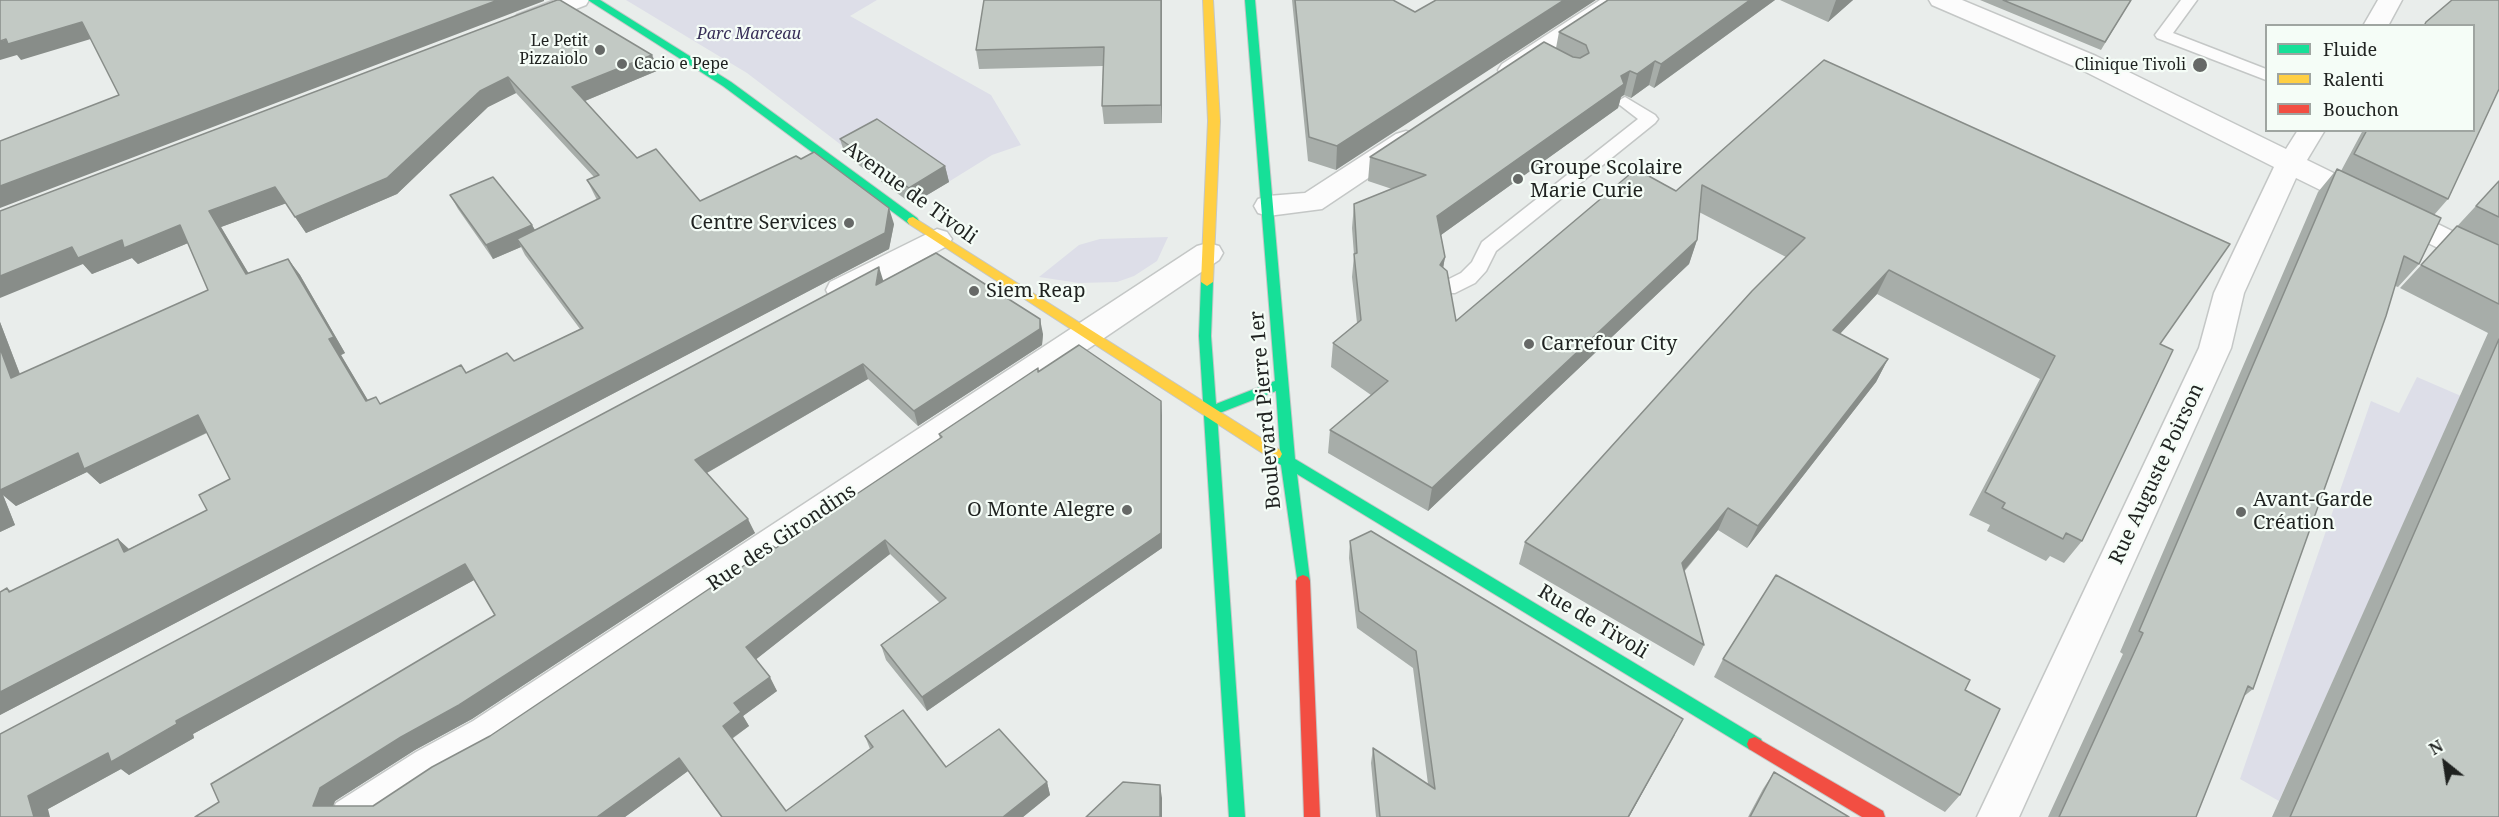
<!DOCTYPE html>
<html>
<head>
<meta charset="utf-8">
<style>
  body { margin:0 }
  #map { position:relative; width:2499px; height:817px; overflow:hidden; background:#e9edeb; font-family:"Noto Serif",serif }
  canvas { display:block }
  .legend { position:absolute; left:2265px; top:24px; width:210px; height:108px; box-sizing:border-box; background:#f5fdf7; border:2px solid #9fa5a1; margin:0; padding:8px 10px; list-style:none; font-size:18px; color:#1f2220 }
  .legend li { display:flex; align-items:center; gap:12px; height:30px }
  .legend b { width:30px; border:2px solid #9fa5a1 }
  .north { position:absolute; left:2415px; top:733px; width:60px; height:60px; -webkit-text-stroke:4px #f5fdf7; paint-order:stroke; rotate:330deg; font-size:16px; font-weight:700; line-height:24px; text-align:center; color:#1f2220 }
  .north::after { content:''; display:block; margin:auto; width:21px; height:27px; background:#1f2220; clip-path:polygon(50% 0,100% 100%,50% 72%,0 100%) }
</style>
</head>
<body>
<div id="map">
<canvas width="2499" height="817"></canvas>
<ul class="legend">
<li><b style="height:8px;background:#16e098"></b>Fluide</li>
<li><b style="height:8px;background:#ffcf43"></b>Ralenti</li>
<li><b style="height:8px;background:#f24e42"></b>Bouchon</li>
</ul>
<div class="north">N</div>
</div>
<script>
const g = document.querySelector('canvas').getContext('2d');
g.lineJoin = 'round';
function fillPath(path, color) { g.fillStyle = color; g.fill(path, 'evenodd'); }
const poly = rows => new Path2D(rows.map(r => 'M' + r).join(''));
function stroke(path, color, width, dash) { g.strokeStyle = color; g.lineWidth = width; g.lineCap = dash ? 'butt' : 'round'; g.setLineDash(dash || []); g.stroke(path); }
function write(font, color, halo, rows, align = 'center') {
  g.font = font + ' "Noto Serif",serif'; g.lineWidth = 4.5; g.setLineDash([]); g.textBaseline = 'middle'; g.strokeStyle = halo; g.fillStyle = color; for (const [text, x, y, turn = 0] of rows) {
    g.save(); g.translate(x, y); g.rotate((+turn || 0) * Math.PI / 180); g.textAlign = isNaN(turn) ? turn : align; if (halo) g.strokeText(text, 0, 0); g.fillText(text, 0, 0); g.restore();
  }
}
fillPath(poly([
  [626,0,877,0,850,16,991,95,1021,145,992,155,916,202,747,73],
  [1168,237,1157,261,1134,276,1117,282,1079,283,1039,277,1079,245,1100,239],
  [2417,377,2461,396,2279,801,2240,779,2371,401,2399,413]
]), '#dddee8');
const lane = poly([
  [2181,0,2197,0,2173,33,2266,69,2266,80,2157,38,2155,35,2181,0],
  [1625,97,1655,115,1658,119,1655,123,1496,251,1486,271,1475,283,1455,293,1441,293,1438,288,1441,283,1461,273,1472,262,1482,242,1638,119,1616,102,1625,97]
]);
const street = poly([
  [555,0,589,0,586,5,535,25,526,28,517,25,513,20,517,15,555,0],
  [1600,0,1629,0,1626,5,1520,76,1511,78,1502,76,1498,70,1502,64,1600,0],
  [1929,0,1962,0,2096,56,2286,149,2298,130,2325,130,2307,160,2499,254,2499,278,2296,178,2244,293,2231,348,2019,817,1977,817,2199,348,2214,293,2274,167,2078,68,1932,5,1929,0],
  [2378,0,2402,0,2388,26,2363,26,2378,0],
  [1406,131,1416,134,1420,140,1416,146,1322,209,1268,216,1258,213,1254,206,1258,199,1268,196,1305,193,1396,134,1406,131],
  [937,229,947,232,952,239,947,246,852,298,841,301,830,298,826,290,830,282,937,229],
  [1208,243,1219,246,1223,253,1219,260,501,747,444,778,386,817,330,817,336,803,416,752,473,721,1197,246,1208,243]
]);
const fast = poly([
  [588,0,600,0,731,82,917,218,919,221,917,224,909,224,723,86,588,0],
  [1245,0,1255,0,1295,459,1761,739,1763,744,1761,749,1755,751,1749,749,1297,474,1310,581,1308,585,1303,587,1298,585,1281,465,1270,458,1268,454,1270,450,1275,449,1280,450,1276,391,1217,414,1245,817,1229,817,1199,336,1201,282,1207,278,1213,282,1211,336,1216,404,1275,381,1245,0]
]);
const slow = poly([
  [1203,0,1213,0,1220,121,1213,282,1207,286,1201,282,1208,121,1203,0],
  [913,217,1280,450,1282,454,1280,458,1270,458,909,224,907,221,909,218,913,217]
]);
const jam = poly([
  [1303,575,1308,577,1310,581,1320,817,1304,817,1296,581,1298,577,1303,575],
  [1755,737,1883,811,1885,817,1862,817,1749,749,1747,744,1749,739,1755,737]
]);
stroke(lane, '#c4c7c6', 3);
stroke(street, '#c4c7c6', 3);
stroke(fast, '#c4c7c6', 2);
stroke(slow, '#c4c7c6', 2);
stroke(jam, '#c4c7c6', 2);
fillPath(lane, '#fcfcfc');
fillPath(street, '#fcfcfc');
fillPath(fast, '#16e098');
fillPath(slow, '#ffcf43');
fillPath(jam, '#f24e42');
fillPath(poly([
  [557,0,659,70,585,101,637,158,700,201,894,224,889,249,0,715,7,588,11,591,118,539,129,549,207,510,230,479,207,433,100,484,87,472,16,506,3,495,15,525,0,532,0,322,20,374,208,290,188,243,138,264,132,258,92,274,83,264],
  [516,93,594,177,587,180,597,200,535,230,532,225,450,195,458,209,493,259,521,247,525,255,580,329,514,361,466,373,381,404,368,401,341,355,345,353,300,275,288,259,248,273,221,227,286,203,306,233,397,194,488,107],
  [984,0,1162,0,1162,123,1104,124,1102,106,1103,66,979,69,976,50],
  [1292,0,1393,0,1336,170,1308,161],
  [1608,0,1775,0,1654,88,1649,85,1631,98,1624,95,1621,97,1618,108,1441,235,1445,257,1443,268,1456,321,1676,191,1824,60,2160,344,2082,541,2064,563,2050,556,2046,561,1987,531,1990,525,1969,515,2040,379,1877,294,1840,334,1888,359,1876,382,1747,548,1718,530,1684,572,1704,645,1694,666,1519,564,1525,542,1786,257,1699,212,1697,240,1689,264,1428,511,1328,453,1330,430,1371,395,1331,367,1333,343,1357,323,1352,277,1354,255,1352,228,1354,204,1392,189,1368,181,1370,157,1556,48,1559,32],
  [1780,0,1853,0,1828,22],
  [1980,0,2131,0,2101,50],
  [2452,0,2499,0,2499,89,2448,199,2434,215,2441,218,2419,264,2398,287,2395,286,2386,316,2253,689,2243,697,2196,817,2048,817,2123,654,2120,652,2318,192,2337,169,2341,171,2363,130,2474,130,2474,26,2424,26,2426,22],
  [840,139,945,166,949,182,912,204,845,155],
  [2499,181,2499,817,2272,817,2488,333,2400,288],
  [883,281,1043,334,1042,345,918,426,868,379,707,473,755,533,472,719,415,750,335,801,333,806,373,806,490,736,776,548,940,439,939,434,1039,371,1162,416,1162,548,927,711,886,660,881,645,940,603,890,554,756,659,777,691,743,716,749,726,732,739,786,811,870,749,865,736,946,767,1047,782,1050,795,1023,817,721,817,688,771,625,817,195,817,219,802,495,615,474,580,193,734,194,738,129,775,121,769,48,809,0,817],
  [1350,541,1675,735,1629,817,1376,817,1371,763,1373,748,1428,784,1413,668,1357,628,1349,558],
  [1723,659,1965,690,1960,795,1945,812,1714,677],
  [1774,772,1849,817,1748,817,1763,789]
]), '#a7ada9');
fillPath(poly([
  [498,0,544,0,544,1,0,208,0,186],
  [1161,0,1162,0,1162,123,1161,105],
  [1564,0,1596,0,1336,170,1337,146],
  [1750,0,1775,0,1654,88,1661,64],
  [1836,0,1853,0,1828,22],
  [82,22,94,38,21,60,17,55,0,60,0,41],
  [652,55,659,70,580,103,572,87],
  [1655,61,1649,85,1631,98,1637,74],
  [1630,71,1624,95,1621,97,1618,108,1434,240,1437,216,1621,76],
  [508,77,516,93,488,107,397,194,306,233,295,217,480,91],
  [945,166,949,182,912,204,909,188],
  [275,187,287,203,221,227,258,289,246,274,209,211],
  [889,208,894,224,889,249,0,715,0,692],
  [180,225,193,241,138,264,132,258,92,274,83,264,0,298,0,276,72,247],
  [532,225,540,239,517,239,521,247,493,259,486,245],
  [1697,240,1689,264,1428,511,1432,488],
  [1445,257,1441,280,1440,265],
  [288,259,300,275,345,353,341,355,378,417,366,401,329,339],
  [879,267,884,283,876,285],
  [1889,270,1877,294,1821,354,1833,330],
  [1040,319,1043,334,1042,345,918,426,914,411],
  [0,322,27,393,11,378,0,348],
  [1888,359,1876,382,1747,548,1758,526],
  [863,364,868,379,703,475,695,460],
  [1161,401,1162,416,1162,548,927,711,922,697],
  [198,415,212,430,100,484,87,472,16,506,3,495,15,525,0,532,0,486,78,453],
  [1728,508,1718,530,1672,585,1682,563],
  [748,519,755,533,472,719,415,750,335,801,329,817,313,806,320,788],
  [118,539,134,554,124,552],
  [885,540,890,554,754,661,746,647],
  [465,564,476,579,193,734,194,738,129,775,121,769,48,809,50,817,34,817,28,796,108,753,176,721],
  [770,677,777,691,743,716,749,726,731,739,723,726,734,703],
  [1683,719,1629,817,1628,817],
  [679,758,688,771,625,817,597,817],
  [1047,782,1050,795,1023,817,1003,817],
  [1160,785,1162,798,1162,817,1160,817]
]), '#888d89');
const building = poly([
  [0,0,498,0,0,186,0,141,119,95,82,22,8,44,6,39,0,41,0,0],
  [557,0,560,0,652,55,572,87,637,158,656,149,700,201,796,156,801,159,814,152,889,208,885,233,0,692,0,592,7,588,9,592,118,539,124,552,207,510,199,495,230,479,198,415,84,469,78,453,0,490,0,348,11,378,208,290,180,225,124,248,122,240,78,258,72,247,0,276,0,211,557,0],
  [508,77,599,175,587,180,600,198,517,239,583,328,514,361,507,353,466,373,461,365,380,404,376,397,366,401,329,339,334,337,288,259,246,274,209,211,275,187,295,217,387,178,480,91,508,77],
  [984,0,1161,0,1161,105,1102,106,1104,47,976,50,984,0],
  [1295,0,1393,0,1415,12,1436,0,1564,0,1337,146,1309,137,1295,0],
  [1608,0,1750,0,1661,64,1655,61,1637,74,1630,71,1621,76,1624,84,1437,216,1445,257,1440,265,1447,271,1456,321,1636,169,1676,191,1824,60,2230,244,2160,344,2173,350,2082,541,2066,533,2063,539,2002,508,2005,503,1985,492,2055,356,1889,270,1833,330,1888,359,1758,526,1728,508,1682,563,1704,645,1525,542,1752,291,1805,238,1702,185,1697,240,1432,488,1330,430,1388,381,1333,343,1361,320,1354,254,1357,253,1354,204,1426,175,1370,157,1544,42,1573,57,1580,58,1589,53,1586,45,1559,32,1608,0],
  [2003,0,2131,0,2105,42,2003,0],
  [2452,0,2499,0,2499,89,2448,199,2354,154,2367,130,2474,130,2474,26,2424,26,2426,22,2452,0],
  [877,119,945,166,909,188,840,139,877,119],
  [2337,169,2441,218,2419,264,2404,256,2386,316,2253,689,2248,686,2196,817,2059,817,2143,633,2139,631,2337,169],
  [493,177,532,225,486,245,450,195,493,177],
  [2499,181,2499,217,2476,206,2499,181],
  [2457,226,2499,245,2499,304,2421,265,2457,226],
  [936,253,1040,319,1040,329,914,411,863,364,695,460,748,519,459,705,401,737,320,788,313,806,373,806,432,767,490,736,773,546,776,548,942,437,939,434,1038,368,1038,372,1079,345,1161,401,1161,533,922,697,881,645,946,598,885,540,746,647,770,677,734,703,741,712,723,726,786,811,873,747,865,736,903,710,946,767,999,729,1047,782,1003,817,722,817,679,758,597,817,195,817,219,802,211,784,495,615,465,564,176,721,177,724,111,762,108,753,28,796,34,817,0,817,0,734,879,267,876,285,936,253],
  [2499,339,2499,817,2290,817,2499,339],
  [1371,531,1683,719,1628,817,1380,817,1373,748,1435,789,1416,651,1359,611,1350,541,1371,531],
  [1776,575,1970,680,1965,690,2000,709,1960,795,1723,659,1776,575],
  [1774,772,1849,817,1750,817,1774,772],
  [1123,782,1160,785,1160,817,1086,817,1123,782]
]);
fillPath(building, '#c2c9c4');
stroke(building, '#888d89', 1.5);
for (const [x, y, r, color] of [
  [600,50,6,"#666967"],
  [622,64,6,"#666967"],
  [2200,65,8,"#666967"],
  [1518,179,6,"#666967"],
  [849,223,6,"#666967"],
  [974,291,6,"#666967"],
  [1529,344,6,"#666967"],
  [1127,510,6,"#666967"],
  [2241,512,6,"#666967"]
]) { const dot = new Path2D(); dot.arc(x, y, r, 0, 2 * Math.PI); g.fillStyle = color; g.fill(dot); stroke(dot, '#f5fdf7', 2); }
write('italic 16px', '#393059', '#f5fdf7', [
  ["Parc Marceau",749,34]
]);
write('16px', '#1f2220', '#f5fdf7', [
  ["Le Petit",588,41],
  ["Pizzaiolo",588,59],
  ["Cacio e Pepe",634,64,"left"],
  ["Clinique Tivoli",2186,65]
], 'right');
write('20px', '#1f2220', '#f5fdf7', [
  ["Groupe Scolaire",1530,168],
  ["Marie Curie",1530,191],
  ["Centre Services",837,223,"right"],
  ["Siem Reap",986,291],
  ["Carrefour City",1541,344],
  ["Avant-Garde",2253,500],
  ["Création",2253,523],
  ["O Monte Alegre",1115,510,"right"]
], 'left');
write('20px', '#1f2220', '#f5fdf7', [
  ["Avenue de Tivoli",910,193,36],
  ["Boulevard Pierre 1er",1266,410,-95],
  ["Rue Auguste Poirson",2157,474,-65],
  ["Rue des Girondins",782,538,-34],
  ["Rue de Tivoli",1593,622,31]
]);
</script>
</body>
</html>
